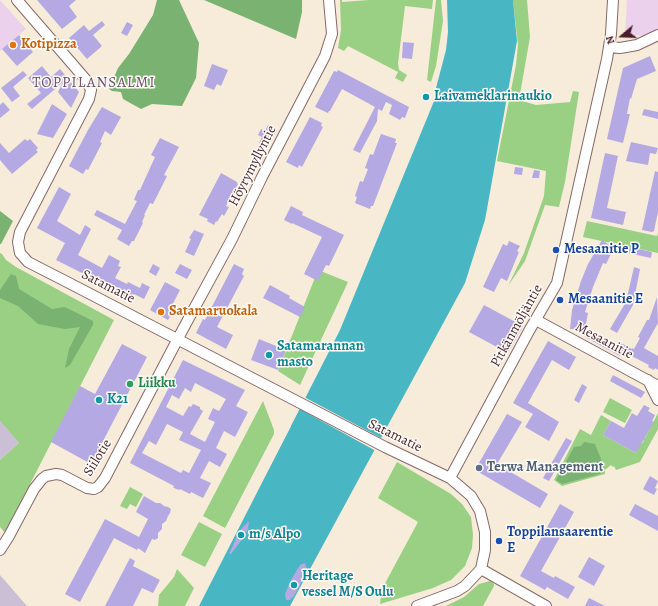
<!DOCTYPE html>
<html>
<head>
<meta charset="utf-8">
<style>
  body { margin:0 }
  #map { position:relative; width:658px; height:606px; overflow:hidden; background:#f7ecd9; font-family:Alegreya,serif }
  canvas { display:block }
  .north { position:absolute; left:602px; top:16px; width:40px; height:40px; -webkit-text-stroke:3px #fdfcf7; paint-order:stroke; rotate:251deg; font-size:11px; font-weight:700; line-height:16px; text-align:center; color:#4a1f2b }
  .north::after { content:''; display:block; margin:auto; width:14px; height:18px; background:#4a1f2b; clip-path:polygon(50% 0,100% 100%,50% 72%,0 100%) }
</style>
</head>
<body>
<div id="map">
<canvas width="658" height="606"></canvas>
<div class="north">N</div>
</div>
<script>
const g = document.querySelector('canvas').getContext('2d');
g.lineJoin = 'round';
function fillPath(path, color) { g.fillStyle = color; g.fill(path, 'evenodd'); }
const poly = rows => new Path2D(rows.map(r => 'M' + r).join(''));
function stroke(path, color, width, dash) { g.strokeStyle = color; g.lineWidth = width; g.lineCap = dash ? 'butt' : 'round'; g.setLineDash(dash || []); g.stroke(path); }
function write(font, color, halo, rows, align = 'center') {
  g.font = font + ' Alegreya,serif'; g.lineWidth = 3; g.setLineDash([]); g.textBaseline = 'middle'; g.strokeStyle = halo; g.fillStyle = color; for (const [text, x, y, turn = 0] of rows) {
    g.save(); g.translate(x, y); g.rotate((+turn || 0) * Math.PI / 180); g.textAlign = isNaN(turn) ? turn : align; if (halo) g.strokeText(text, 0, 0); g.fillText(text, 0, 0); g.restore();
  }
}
fillPath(poly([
  [0,0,26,29,0,51],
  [627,0,658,0,658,30,644,36,625,35]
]), '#ebd1ec');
fillPath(poly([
  [0,421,19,443,0,460],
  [0,575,27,606,0,606]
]), '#cbbfd6');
fillPath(poly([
  [340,0,342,0,342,2,369,0,433,0,432,9,405,6,398,63,399,70,407,75,403,82,395,78,398,72,348,46,344,51,338,48,341,30],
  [436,0,441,0,443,21,436,66,431,82,427,80],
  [513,0,527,0,530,37,519,100,536,105,570,102,573,91,579,92,565,182,559,207,545,205,525,261,508,286,524,253,544,196,546,171,497,161,516,65,518,45],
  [587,221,657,236,658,233,658,253,583,237],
  [0,253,2,254,6,260,16,267,114,320,5,533,0,527,0,460,19,443,0,421],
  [318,270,348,282,300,385,278,371],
  [610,398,632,410,625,423,603,412],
  [263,401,274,430,274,434,225,528,203,516],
  [658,413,658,429,640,462,616,470,614,466,613,467,611,465,605,470,605,474,562,486,554,480,580,429,591,435,601,415,611,421,603,435,636,453,640,443,641,444,644,441,642,439,643,437,645,438],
  [397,462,451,494,462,504,471,517,473,535,472,548,465,566,451,580,433,588,380,604,382,589,418,522,378,498],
  [130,487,143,494,136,507,130,504,127,509,120,506],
  [199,522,222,534,205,567,181,555],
  [177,569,194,588,185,606,158,606,159,595,174,577],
  [490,581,494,584,494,586,483,606,446,606,464,597,479,584]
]), '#99d083');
fillPath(poly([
  [157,0,179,0,199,43,196,78,182,106,152,104,141,109,123,99,121,92,112,91,109,89,118,68,129,54,153,15],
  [204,0,302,0,302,12,296,39],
  [0,211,13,221,1,244,0,244],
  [11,274,16,276,19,289,52,309,65,307,93,321,93,325,70,365,65,368,69,349,80,327,65,329,38,324,18,306,0,298,0,290],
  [584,442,595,444,605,469,600,474,562,484,556,480,574,447,581,446]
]), '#7ab271');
fillPath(poly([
  [447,0,513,0,517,41,485,220,465,283,290,606,199,606,340,330,439,89,436,88,446,50,448,32]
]), '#49b6c4');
fillPath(poly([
  [304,397,383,439,376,451,298,408],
  [289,425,291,426,197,606,197,605]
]), '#f7ecd9');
fillPath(poly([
  [37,0,76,0,69,6,77,17,62,29],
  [102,21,105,25,93,35,102,46,87,59,69,38,84,25,89,31],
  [127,22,133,25,127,36,121,33],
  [19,35,33,52,17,66,2,49],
  [403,42,414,43,412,59,402,58],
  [650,56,656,71,637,79,631,99,630,98,627,114,630,114,623,143,607,139,623,68],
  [212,64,228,70,221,86,217,84,214,90,204,86],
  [42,66,51,77,60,69,79,92,71,108,58,92,63,82,32,109,27,104,41,93,28,78],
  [338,70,409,107,405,118,402,117,400,120,389,114,392,105,386,102,382,111,378,109,377,121,360,153,353,150,375,107,342,89,330,111,329,111,328,113,315,107,334,71,337,72],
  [23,71,27,75,13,87,20,96,12,102,1,88],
  [3,102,10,110,0,118,0,105],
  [52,104,67,114,53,138,37,134],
  [102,107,121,117,111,135,105,131,100,142,102,143,88,170,86,169,83,174,69,166,88,130],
  [644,109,658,112,658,119,642,115],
  [310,117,322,123,321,126,323,127,302,167,299,165,298,168,286,162],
  [268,125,277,130,267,148,259,143,262,137,258,135,261,129,265,131],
  [381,134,396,139,395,143,397,143,373,206,371,206,370,209,355,203,357,197,355,196,360,181,363,182,368,169,365,168,370,154,373,155],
  [160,138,179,147,164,175,167,176,153,204,150,203,144,215,145,215,142,222,143,223,134,241,132,241,129,246,117,239,122,230,94,215,97,210,125,224,137,201,134,200,138,190,140,190,155,157,151,155],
  [25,139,27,141,30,139,38,148,36,150,38,152,12,174,0,160,0,143,9,153],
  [631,142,658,148,656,154,650,153,648,165,626,161],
  [605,153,618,156,607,208,626,212,623,225,591,218],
  [515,167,523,168,522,175,514,174],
  [534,170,540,171,539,178,532,178],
  [655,171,658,172,658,212,654,231,652,232,642,230],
  [221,173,237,182,237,183,238,184,226,206,229,207,224,216,222,214,217,222,216,221,214,225,207,221,208,219,199,215],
  [59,187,71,194,57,221,80,235,85,225,91,229,78,255,102,268,109,255,120,261,118,266,121,267,115,278,127,284,128,282,140,288,142,283,150,287,144,299,134,294,130,300,118,293,120,289,109,283,108,286,56,260,65,243,37,228],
  [291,206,303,212,302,215,344,235,329,266,326,265,318,281,304,274,322,237,292,223,292,224,284,220],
  [194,230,204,234,194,256,185,252,191,239,189,238],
  [602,240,614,248,606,264,603,263,593,287,585,312,588,313,585,329,570,329,572,310,581,281,588,264],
  [509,241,520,246,517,251,519,252,507,281,501,278,494,292,483,287,503,244,507,246],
  [620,245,652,252,651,258,619,251],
  [153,264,160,268,156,276,149,272],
  [180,264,192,270,187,279,175,273],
  [234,264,244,269,242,274,244,276,217,327,233,335,226,349,196,333,203,319,205,320],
  [634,267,640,269,633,305,617,333,610,329,626,302],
  [165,282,180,290,169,311,172,313,168,320,150,310],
  [270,285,290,296,289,298,305,307,300,317,263,298],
  [657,297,658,323,644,348,658,356,658,370,655,368,654,370,648,367,649,365,622,351,620,356,585,337,588,331,616,347,619,342,632,349,632,348,634,349,640,338,638,337,647,320,649,320],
  [484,305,523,326,508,353,469,332],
  [259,339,286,350,278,370,251,360],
  [548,341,576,357,569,370,552,360,528,403,559,422,549,441,525,427,533,414,513,403],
  [122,344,147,357,91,464,51,442,80,386,95,394],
  [183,360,245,390,236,406,248,412,235,437,224,431,216,448,227,454,220,467,209,461,200,478,211,483,203,498,191,492,190,494,180,489,180,490,176,489,173,487,174,486,130,463],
  [195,383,226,399,219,411,213,408,208,419,215,422,205,442,190,434,203,411,200,409,200,407,193,404,191,407,189,406,183,416,166,407,172,395,179,399,185,388,191,392],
  [167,424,183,432,179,440,201,450,189,473,183,470,181,473,142,453,149,441,156,445],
  [613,375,645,392,641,398,610,381],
  [582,384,587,387,579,403,574,400],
  [644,405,650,408,648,411,655,415,652,421,654,422,636,453,603,435,611,421,624,428,632,413,637,416],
  [507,414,522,422,497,464,548,494,540,508,475,470],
  [566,438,572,441,549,481,543,478],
  [650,476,658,481,655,488,657,489,654,495,643,489],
  [144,496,156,503,160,503,164,506,168,507,171,509,170,513,168,516,166,521,162,524,162,529,158,533,158,538,155,540,152,539,145,553,138,548,137,550,114,538,80,602,65,594,105,519,139,537,148,519,136,512],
  [560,504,574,512,541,571,554,578,555,576,575,587,568,599,547,587,545,590,520,576],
  [635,504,658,516,658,531,629,515],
  [249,521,248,529,244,537,231,554,229,554,238,534,242,528],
  [589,557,605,566,594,586,578,577],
  [130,558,135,561,133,566,160,580,153,593,142,588,133,606,105,606],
  [305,563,307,569,304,578,294,596,290,600,286,600,285,594,291,580,300,565],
  [589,598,605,606,585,606]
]), '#b4a9e2');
const minor = poly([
  [17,0,87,81,91,90,89,99,20,232,18,242,20,253,28,262,71,284,385,447,450,478,471,496,480,511,485,532,485,550,481,569,465,586,457,591,417,606],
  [609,47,620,48,637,45,658,35],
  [536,320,658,386],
  [648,380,658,400],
  [450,478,529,331,557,283,607,59,611,34,613,0],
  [0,550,9,536,34,489,42,479,46,476,56,474,62,475,87,488,94,489,98,487,105,478,183,329,232,239,262,177,325,56,332,34,329,0],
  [481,569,546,606]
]);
stroke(minor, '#876768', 12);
stroke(minor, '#fff', 10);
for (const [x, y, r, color] of [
  [13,45,4,"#e8710a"],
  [426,97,4,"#0f9aa8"],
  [556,250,4,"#1a4fb4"],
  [560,300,4,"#1a4fb4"],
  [161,312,4,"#e8710a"],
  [269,355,4,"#0f9aa8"],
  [130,384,4,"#2e9e5b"],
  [99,400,4,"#0f9aa8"],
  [479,468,4,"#5c6f8a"],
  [241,535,4,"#0f9aa8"],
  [499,541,4,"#1a4fb4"],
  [294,585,4,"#0f9aa8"]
]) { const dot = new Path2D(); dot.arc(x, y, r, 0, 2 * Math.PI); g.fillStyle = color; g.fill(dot); stroke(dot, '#fdfcf7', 1.5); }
write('bold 14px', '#c56008', '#fdfcf7', [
  ["Kotipizza",21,45],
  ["Satamaruokala",169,312]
], 'left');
write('bold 14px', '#0d838f', '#fdfcf7', [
  ["Laivameklarinaukio",434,97],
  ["Satamarannan",277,347],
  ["masto",277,363],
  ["K21",107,400],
  ["m/s Alpo",249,535],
  ["Heritage",302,577],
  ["vessel M/S Oulu",302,593]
], 'left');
write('14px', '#4a1f2b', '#fdfcf7', [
  ["Höyrymyllyntie",253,166,-63],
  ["Satamatie",108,287,27],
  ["Pitkänmöljäntie",517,326,-61],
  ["Mesaanitie",604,341,28],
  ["Satamatie",395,436,26],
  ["Siilotie",98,458,-58]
]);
write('bold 14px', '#164399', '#fdfcf7', [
  ["Mesaanitie P",564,250],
  ["Mesaanitie E",568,300],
  ["Toppilansaarentie",507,533],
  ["E",507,549]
], 'left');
write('bold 14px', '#27864d', '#fdfcf7', [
  ["Liikku",138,384]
], 'left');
write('bold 14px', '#4e5e75', '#fdfcf7', [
  ["Terwa Management",487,468]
], 'left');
g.letterSpacing = '1px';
write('15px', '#6f4f6b', '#fdfcf7', [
  ["TOPPILANSALMI",94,83]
]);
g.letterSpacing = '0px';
</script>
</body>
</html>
